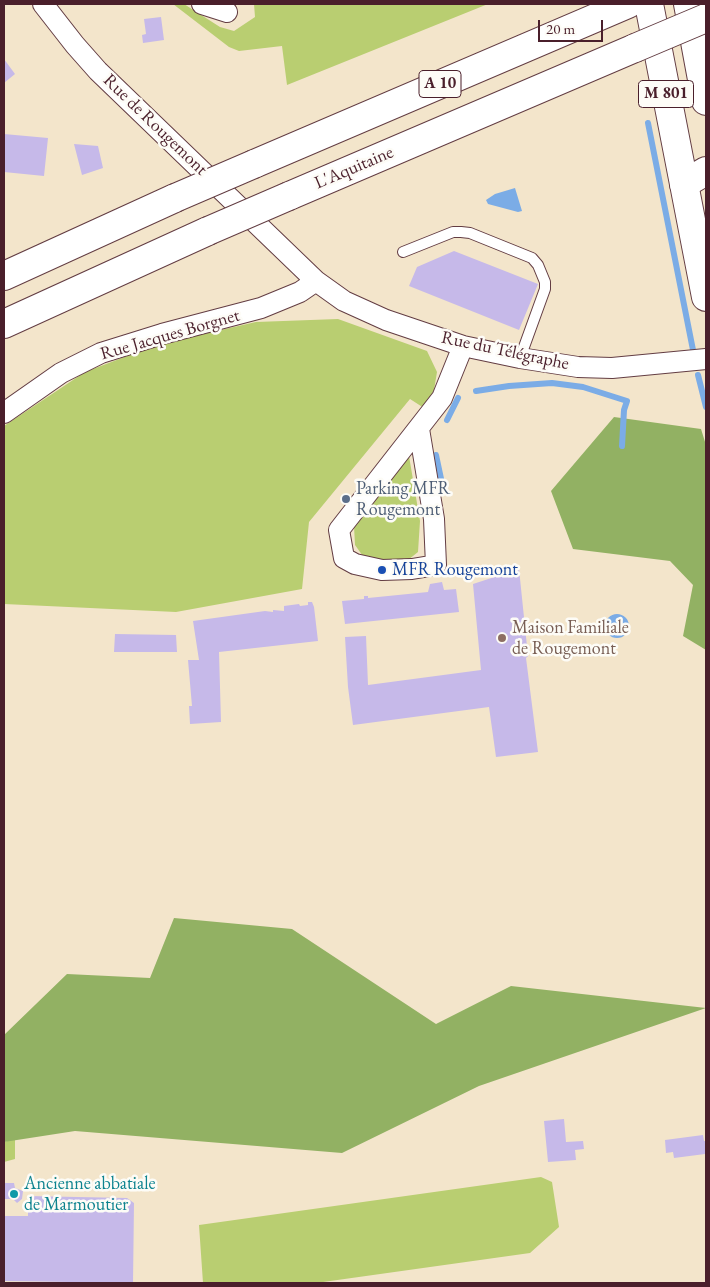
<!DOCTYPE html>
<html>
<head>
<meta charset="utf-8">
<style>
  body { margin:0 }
  #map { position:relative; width:710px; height:1287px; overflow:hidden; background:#f3e5cb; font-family:"EB Garamond",serif }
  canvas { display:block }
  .frame { position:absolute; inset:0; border:5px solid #4a1f2b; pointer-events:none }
  .scale { position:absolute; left:538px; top:20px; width:65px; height:22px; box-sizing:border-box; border:2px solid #4a1f2b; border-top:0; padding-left:6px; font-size:15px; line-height:18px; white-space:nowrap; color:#4a1f2b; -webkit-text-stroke:4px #fdfcf7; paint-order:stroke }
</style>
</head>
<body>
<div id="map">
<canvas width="710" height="1287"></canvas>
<div class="frame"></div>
<div class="scale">20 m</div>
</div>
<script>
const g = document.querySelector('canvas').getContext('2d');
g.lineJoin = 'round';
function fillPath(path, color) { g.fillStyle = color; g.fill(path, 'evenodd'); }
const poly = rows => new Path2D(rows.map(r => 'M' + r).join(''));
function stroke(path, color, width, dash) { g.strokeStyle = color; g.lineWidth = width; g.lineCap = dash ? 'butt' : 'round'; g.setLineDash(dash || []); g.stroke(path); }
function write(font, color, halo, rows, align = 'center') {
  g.font = font + ' "EB Garamond",serif'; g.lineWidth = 5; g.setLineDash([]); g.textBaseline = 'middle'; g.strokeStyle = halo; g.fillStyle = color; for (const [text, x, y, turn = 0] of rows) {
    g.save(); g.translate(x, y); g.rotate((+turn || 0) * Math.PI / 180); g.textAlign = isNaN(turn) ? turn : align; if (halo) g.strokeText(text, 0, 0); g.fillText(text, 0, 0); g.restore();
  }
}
fillPath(poly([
  [173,4,184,4,220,27,234,31,255,17,254,4,488,4,287,85,282,46,239,51,229,47],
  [338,319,427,351,437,372,434,390,424,408,410,399,309,522,302,589,176,612,4,604,4,426,85,372,159,344,256,322],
  [409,456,420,521,418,552,408,560,400,562,365,559,355,545,354,526],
  [15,1139,15,1159,4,1162,4,1142],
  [541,1177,552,1182,559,1227,530,1253,316,1283,203,1283,199,1225]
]), '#b9ce71');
fillPath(poly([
  [614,417,701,429,706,445,706,650,683,636,693,585,670,561,573,549,551,491],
  [174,918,292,929,436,1024,511,986,706,1008,479,1086,342,1153,75,1131,4,1142,4,1035,67,974,150,978]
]), '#92b163');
fillPath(poly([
  [515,188,522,211,518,212,488,204,486,200,495,194],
  '605 626a12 12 0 1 1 24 0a12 12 0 1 1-24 0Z'
]), '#7bace6');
stroke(poly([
  [648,123,693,350],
  [698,375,706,407],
  [476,391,509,386,552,383,583,387,627,401,624,410,622,446],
  [447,420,458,398],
  [436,455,443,488]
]), '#7bace6', 6);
fillPath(poly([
  [161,17,164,40,143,43,142,35,146,34,144,19],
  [4,59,15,74,4,83],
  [4,134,48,138,44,176,4,172],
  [74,144,98,146,103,168,82,175],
  [454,251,538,284,519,330,409,286,417,267],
  [519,569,528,656,526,658,538,752,496,757,489,707,353,725,348,687,345,637,366,636,368,685,481,670,473,584],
  [442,582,444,590,456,589,459,612,345,624,342,601,364,599,364,596,368,596,368,598,428,592,430,584],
  [308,602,312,602,314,607,318,641,219,652,221,722,190,724,189,706,192,706,188,660,199,660,193,621,265,611,273,612,273,610,284,611,284,606,299,604,300,606,308,605],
  [115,634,176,635,177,652,114,652],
  [564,1119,566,1142,583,1141,584,1149,575,1150,576,1160,548,1162,544,1121],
  [703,1135,704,1141,706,1141,705,1154,674,1158,673,1152,666,1153,665,1140],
  [4,1183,14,1183,15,1188,23,1191,22,1199,17,1203,13,1199,4,1199],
  [28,1196,127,1198,134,1203,133,1283,4,1281,4,1216,28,1216]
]), '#c6b9e9');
const lane = poly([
  [403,252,453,232,461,232,470,233,532,258,538,265,545,282,545,289,520,358]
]);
const street = poly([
  [43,4,75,45,98,71,316,281,344,301,386,320,463,346,520,358,578,367,612,368,706,359],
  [202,4,227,12],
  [4,413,61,373,101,353,162,334,261,308,300,292,316,281],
  [419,429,434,519,436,565,412,569,382,570,355,564,344,558,339,530,442,398,463,346]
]);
const primary = poly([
  [649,4,706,297],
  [688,4,706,101]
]);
const highway = poly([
  [254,164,628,4],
  [684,184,706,171],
  [289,196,635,48],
  [4,276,175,198],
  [4,324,208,231]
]);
stroke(lane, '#633d43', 12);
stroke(street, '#633d43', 22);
stroke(primary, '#633d43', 30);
stroke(highway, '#633d43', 30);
stroke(lane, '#fff', 10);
stroke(street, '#fff', 20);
stroke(primary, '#fff', 28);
stroke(highway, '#fff', 28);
const highwayBridge = poly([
  [635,48,706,18],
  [175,198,254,164],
  [208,231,289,196]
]);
stroke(highwayBridge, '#633d43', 30, []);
stroke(highwayBridge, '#fff', 28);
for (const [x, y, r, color] of [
  [346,499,5,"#5c6f8a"],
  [382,570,5,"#1a4fb4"],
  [502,638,5,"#8d6e63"],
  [14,1194,5,"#0f9aa8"]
]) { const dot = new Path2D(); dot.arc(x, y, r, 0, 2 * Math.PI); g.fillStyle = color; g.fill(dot); stroke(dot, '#fdfcf7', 2); }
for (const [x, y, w] of [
  [440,84,42],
  [666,94,55]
]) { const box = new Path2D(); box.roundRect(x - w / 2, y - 13.5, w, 27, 4); g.fillStyle = '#fdfcf7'; g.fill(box); stroke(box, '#4a1f2b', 1); }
write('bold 16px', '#4a1f2b', null, [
  ["A 10",440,84],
  ["M 801",666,94]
]);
write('18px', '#4a1f2b', '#fdfcf7', [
  ["Rue de Rougemont",155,125,44],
  ["L'Aquitaine",354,168,-23],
  ["Rue Jacques Borgnet",170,335,-16],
  ["Rue du Télégraphe",505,351,12]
]);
write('18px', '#4e5e75', '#fdfcf7', [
  ["Parking MFR",356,489],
  ["Rougemont",356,510]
], 'left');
write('18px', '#164399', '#fdfcf7', [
  ["MFR Rougemont",392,570]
], 'left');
write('18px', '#785e54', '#fdfcf7', [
  ["Maison Familiale",512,628],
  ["de Rougemont",512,649]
], 'left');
write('18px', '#0d838f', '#fdfcf7', [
  ["Ancienne abbatiale",24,1184],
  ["de Marmoutier",24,1205]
], 'left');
</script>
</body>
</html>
